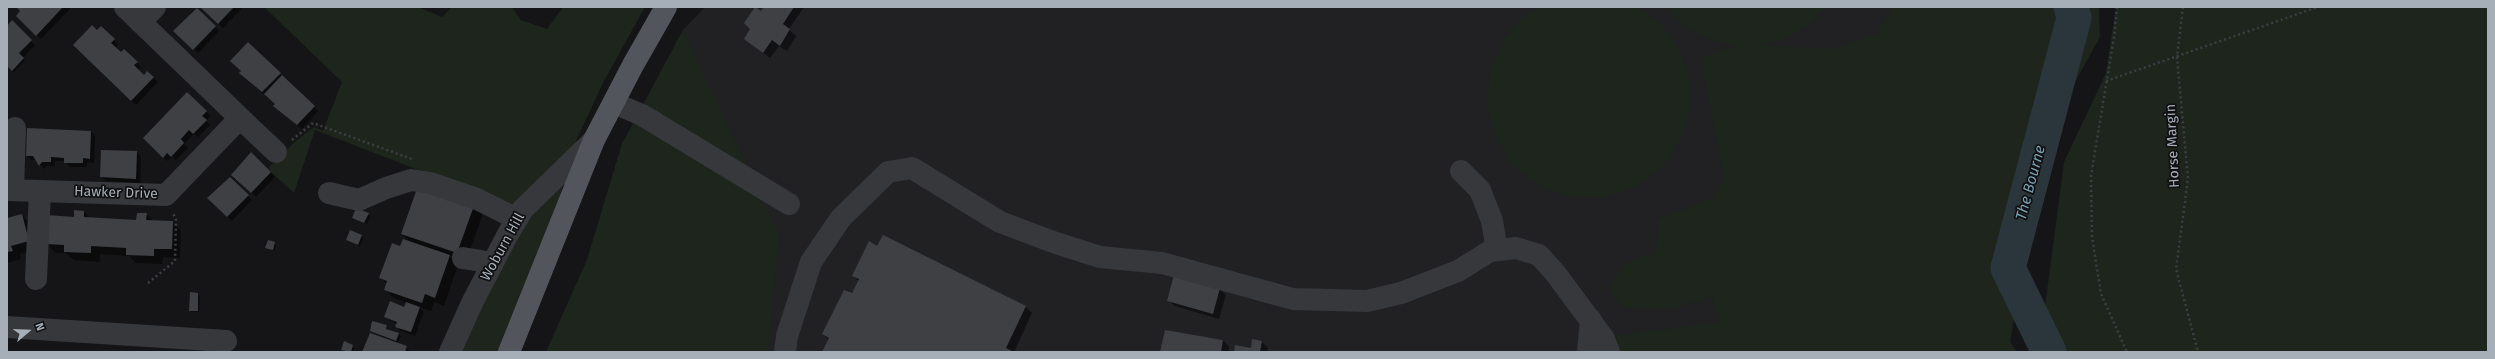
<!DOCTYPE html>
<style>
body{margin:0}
#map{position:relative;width:2495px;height:359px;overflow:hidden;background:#151517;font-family:"Fira Sans",sans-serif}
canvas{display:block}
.frame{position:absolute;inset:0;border:8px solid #a6aeb8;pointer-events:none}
.north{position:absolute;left:8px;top:311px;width:40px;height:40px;-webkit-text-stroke:3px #101012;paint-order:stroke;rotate:71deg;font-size:11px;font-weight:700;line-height:16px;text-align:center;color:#a6aeb8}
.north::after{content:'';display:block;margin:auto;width:14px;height:18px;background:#a6aeb8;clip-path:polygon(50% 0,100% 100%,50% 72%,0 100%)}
</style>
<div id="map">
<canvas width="2495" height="359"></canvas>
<div class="frame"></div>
<div class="north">N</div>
</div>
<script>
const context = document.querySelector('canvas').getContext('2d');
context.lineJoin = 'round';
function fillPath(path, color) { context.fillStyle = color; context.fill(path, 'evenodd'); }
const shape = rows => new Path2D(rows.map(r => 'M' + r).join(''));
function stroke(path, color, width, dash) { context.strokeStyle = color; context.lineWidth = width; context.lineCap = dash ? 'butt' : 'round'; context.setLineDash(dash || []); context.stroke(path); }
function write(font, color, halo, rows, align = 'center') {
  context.font = font + ' "Fira Sans",sans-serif'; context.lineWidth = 3.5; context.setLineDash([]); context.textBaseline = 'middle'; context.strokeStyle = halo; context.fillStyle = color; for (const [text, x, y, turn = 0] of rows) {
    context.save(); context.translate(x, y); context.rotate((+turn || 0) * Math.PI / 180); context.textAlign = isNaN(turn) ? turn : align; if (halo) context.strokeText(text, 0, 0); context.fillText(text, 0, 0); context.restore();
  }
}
fillPath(shape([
 [705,7,2059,7,2010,342,2017,352,546,352,587,260,622,144,683,30]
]), '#212124');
fillPath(shape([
 [264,7,418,7,442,17,452,7,512,7,521,20,547,29,563,7,645,7,603,83,576,141,565,169,561,192,503,352,461,352,519,209,315,130,294,193,271,172,269,167,297,140,314,127,323,131,342,82],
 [1540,7,1639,7,1661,24,1679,48,1689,76,1690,106,1683,135,1665,164,1638,185,1606,197,1572,197,1540,186,1513,165,1495,136,1487,104,1490,70,1504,39,1524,16],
 [1667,7,1825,7,1811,23,1781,40,1756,45,1834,49,1878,33,1893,7,2099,7,2100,37,2046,135,2010,342,2017,352,1615,352,1607,337,1720,322,1712,297,1671,309,1622,307,1608,288,1626,263,1656,253,1659,218,1712,199,1724,179,1701,58,1738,45,1712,41,1681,24],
 [2116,7,2488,7,2488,352,2065,352,2044,314,2064,162,2106,73],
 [683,30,779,234,768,352,546,352,587,260,622,144]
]), '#1d251d');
fillPath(shape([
 [19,7,72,7,41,39,17,16,22,11],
 [201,7,243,7,223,28],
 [765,7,804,7,789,29,796,36,787,51,779,46,770,58,745,39],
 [197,9,219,31,198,53,175,31],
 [12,22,35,45,23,58,25,60,14,72,7,65,7,27],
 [101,28,118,44,115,48,121,54,124,50,141,67,138,70,144,76,148,72,158,82,136,105,74,45],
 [248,43,318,111,302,129,245,77,242,71],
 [187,94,211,116,206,121,210,125,198,137,194,134,184,144,188,148,176,160,172,157,167,161,144,138],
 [91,131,95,136,94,163,87,162,87,167,70,167,65,161,55,161,55,166,46,166,44,169,36,160,31,160,27,156],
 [102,151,137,152,141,157,140,183,106,181,101,177],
 [251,153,275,177,256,197,233,175],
 [230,178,252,200,232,221,208,198],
 [420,185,483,213,466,262,449,255,458,265,444,306,434,302,431,311,418,307,424,312,415,336,401,331,396,326,397,324,385,317,405,308,407,303,394,298,385,289,387,284,381,278,401,248,411,243,402,234],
 [84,212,91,219,137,221,146,214,153,221,172,222,181,231,180,258,163,257,162,264,136,263,129,256,100,254,100,262,74,260,66,253,56,253,47,244],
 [368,214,370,216,367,224,354,218],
 [22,215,30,224,38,249,20,254,21,259,7,263,7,219],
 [361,236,363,238,360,247,347,240],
 [883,236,1026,307,1032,313,1014,352,823,352,829,340,823,334,859,282,853,275,878,247],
 [274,243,276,245,275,251,267,247],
 [1220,289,1226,295,1219,319,1175,306,1168,300],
 [198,294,200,296,199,312,192,312,190,310],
 [387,326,388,331,401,336,397,344,406,347,410,352,363,352,392,342,393,341,371,331],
 [1165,331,1223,340,1229,347,1228,352,1161,352],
 [1253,340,1262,342,1268,348,1267,352,1235,352,1251,350],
 [344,342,354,348,353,352,342,350]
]), '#0007');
stroke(shape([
 [2049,352,2008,268,2074,18,2071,7]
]), '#2a363b', 35);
fillPath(shape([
 [16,7,63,7,36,36,16,16,20,11],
 [200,7,234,7,218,24],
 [755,7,761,11,764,7,794,7,783,24,790,29,780,46,772,40,763,53,744,39,750,29,744,23],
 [197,8,216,26,193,50,173,31],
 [12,20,32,40,19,53,24,58,12,71,7,66,7,26],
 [92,25,97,30,101,26,115,39,111,43,121,52,124,49,138,62,134,65,144,75,147,71,154,77,131,101,73,45],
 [248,42,281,73,262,92,239,73,241,71,230,61],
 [282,75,315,106,297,125,273,106,275,104,264,94],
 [187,92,207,111,202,116,207,120,193,134,189,130,181,139,184,143,171,157,167,153,163,158,143,138],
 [27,128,91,131,90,159,83,158,83,163,64,163,64,158,51,157,51,162,42,162,39,166,33,156,26,156],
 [101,150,137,151,136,179,100,177],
 [251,152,271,172,251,193,231,175],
 [230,177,249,195,227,217,207,198],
 [419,183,475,203,457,253,401,234],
 [356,208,369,213,364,223,352,218],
 [74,210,84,211,84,217,136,220,137,213,147,213,146,220,173,221,172,249,154,249,154,256,126,255,126,248,91,246,91,253,64,252,64,245,46,244,47,215,74,217],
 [22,214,29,241,11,246,13,251,7,252,7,218],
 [350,230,362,235,358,245,346,240],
 [883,235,1026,306,1006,348,1014,352,822,352,829,338,822,334,844,290,852,293,859,279,852,276,869,241,877,246],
 [403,239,450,255,435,298,425,294,422,303,384,290,387,281,379,278,392,243,400,246],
 [268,240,275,242,273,250,265,248],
 [1174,275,1220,288,1213,314,1167,301],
 [190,292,198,293,198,311,189,311],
 [390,301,404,307,406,302,420,307,411,332,395,327,397,322,384,317],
 [372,321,387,325,386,329,399,333,396,341,370,331],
 [1165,330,1223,340,1221,352,1160,352],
 [370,333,407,346,405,352,362,352],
 [1252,339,1262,341,1260,352,1234,352,1235,345,1251,348],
 [344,341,353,345,351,352,341,350]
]), '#3f4044');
stroke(shape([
 [2117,7,2114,37,2091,176,2092,236,2101,294,2127,352],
 [2183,7,2177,57,2188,179,2176,269,2198,352],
 [2106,81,2318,7],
 [292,140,313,123,412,159],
 [148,283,175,261,176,220,173,213]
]), '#3c3f43', 2.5, [2, 3]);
stroke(shape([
 [140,22,155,7],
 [614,103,642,115,789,204],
 [240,118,276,152],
 [1461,171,1480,190,1492,221,1497,250],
 [7,190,166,195,240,118,125,7],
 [13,190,15,128],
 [329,193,359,200,386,188,411,180,430,183,477,199,517,219],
 [463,258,493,263],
 [36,279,40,191],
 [7,327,226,341],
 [450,352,472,303,508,234,523,209,594,140],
 [785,352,787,336,811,262,830,234,841,218,888,172,912,168,1000,222,1056,243,1100,257,1162,263,1293,299,1367,301,1401,293,1458,271,1490,251,1516,248,1539,255,1556,274,1604,339,1609,352],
 [1588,352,1591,320]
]), '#36383c', 22);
stroke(shape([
 [509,352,594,140,633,65,666,7]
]), '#52555b', 22);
write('14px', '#a6aeb8', '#101012', [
 ["Horse Margin",2173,146,-93],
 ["Hawker Drive",116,193,2],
 ["Woburn Hill",503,247,-61]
]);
write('italic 15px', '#7ba1b4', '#101012', [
 ["The Bourne",2031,183,-75]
]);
</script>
